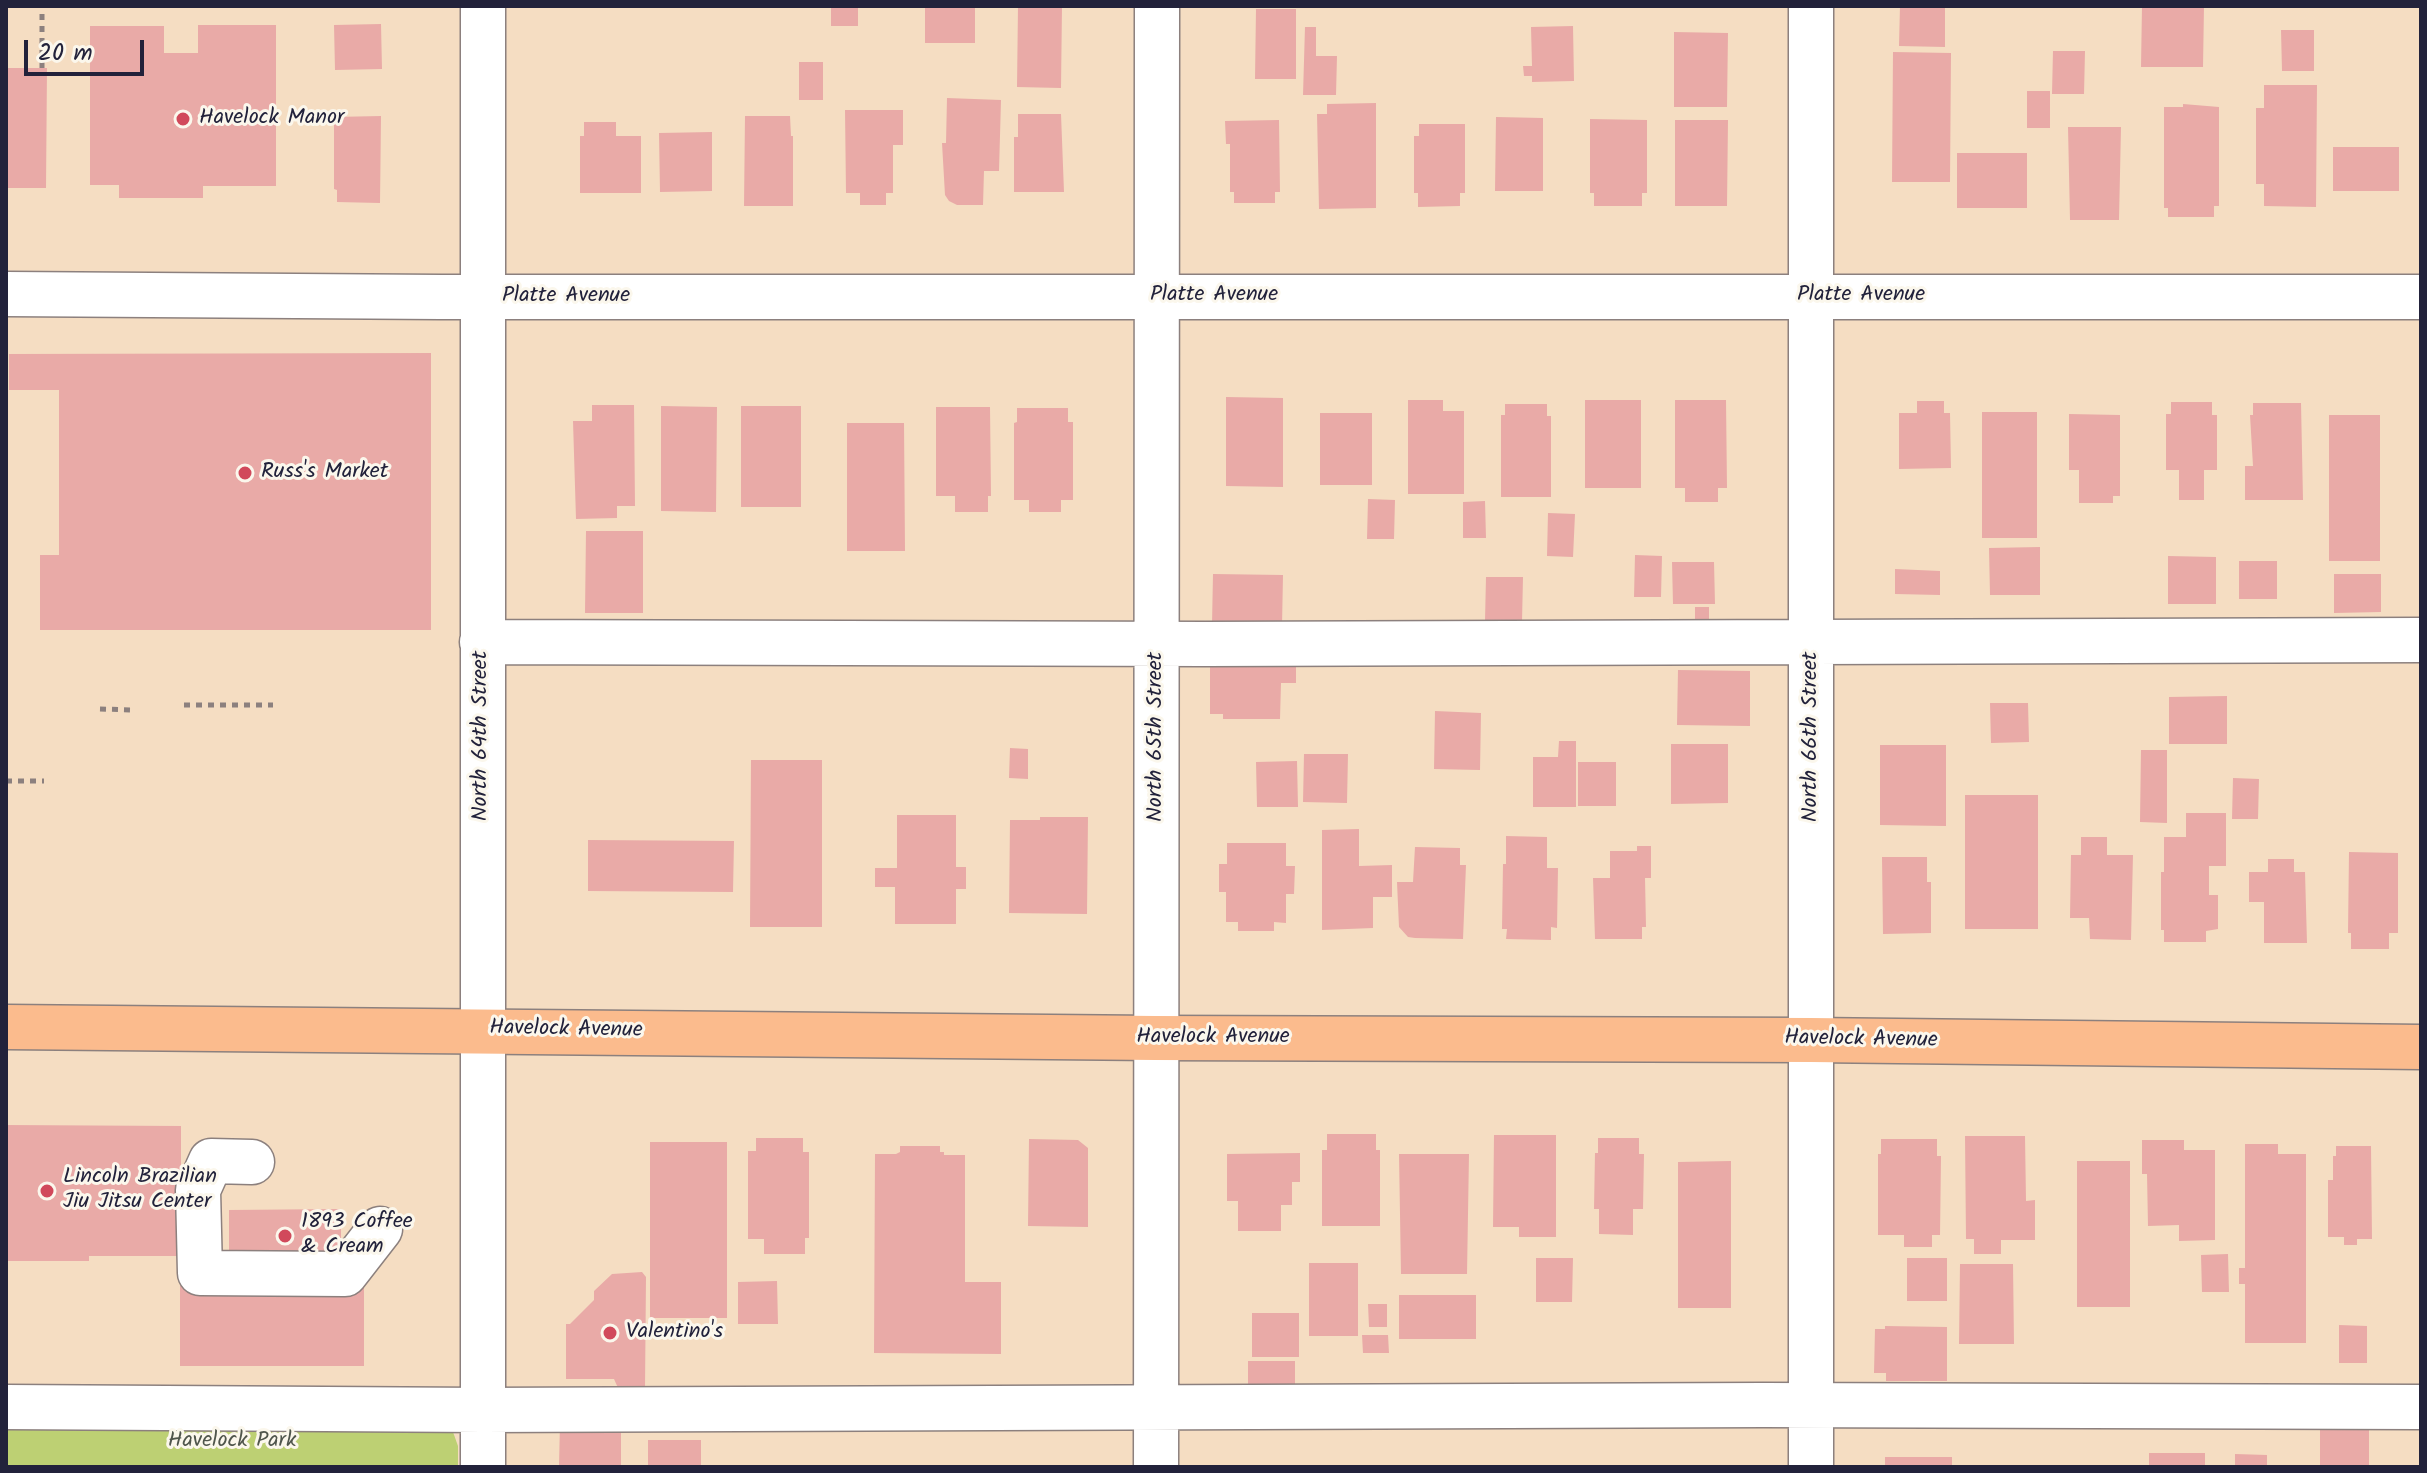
<!DOCTYPE html>
<style>
body{margin:0}
#map{position:relative;width:2427px;height:1473px;overflow:hidden;background:#f5ddc2;font-family:Kalam,sans-serif}
canvas{display:block}
.frame{position:absolute;inset:0;border:8px solid #22223b;pointer-events:none}
.scale{position:absolute;left:24px;top:40px;width:120px;height:36px;box-sizing:border-box;border:4px solid #22223b;border-top:0;padding-left:10px;font-size:24px;line-height:28px;white-space:nowrap;color:#22223b;-webkit-text-stroke:6px #fbf7ec;paint-order:stroke}
</style>
<div id="map">
<canvas width="2427" height="1473"></canvas>
<div class="frame"></div>
<div class="scale">20 m</div>
</div>
<script>
const context = document.querySelector('canvas').getContext('2d');
context.lineJoin = 'round';
function fillPath(path, color) { context.fillStyle = color; context.fill(path, 'evenodd'); }
const shape = rows => new Path2D(rows.map(r => 'M' + r).join(''));
function stroke(path, color, width, dash) { context.strokeStyle = color; context.lineWidth = width; context.lineCap = dash ? 'butt' : 'round'; context.setLineDash(dash || []); context.stroke(path); }
function write(font, color, halo, rows, align = 'center') {
  context.font = font + ' Kalam,sans-serif'; context.lineWidth = 6; context.setLineDash([]); context.textBaseline = 'middle'; context.strokeStyle = halo; context.fillStyle = color; for (const [text, x, y, turn = 0] of rows) {
    context.save(); context.translate(x, y); context.rotate((+turn || 0) * Math.PI / 180); context.textAlign = isNaN(turn) ? turn : align; if (halo) context.strokeText(text, 0, 0); context.fillText(text, 0, 0); context.restore();
  }
}
fillPath(shape([
 [6,1417,453,1432,458,1446,458,1467,6,1467]
]), '#bdd073');
fillPath(shape([
 [831,6,858,6,858,26,831,26],
 [925,6,975,6,975,43,925,43],
 [1018,6,1062,6,1061,88,1017,87],
 [1900,6,1945,6,1945,47,1899,46],
 [2142,6,2204,6,2203,67,2141,67],
 [1256,9,1296,9,1296,79,1255,79],
 [381,24,382,69,335,70,334,25],
 [198,25,276,25,276,186,203,186,203,198,119,198,119,185,90,185,90,26,164,26,164,53,198,53],
 [1573,26,1574,81,1532,82,1532,76,1524,76,1523,66,1532,66,1531,27],
 [1305,27,1316,27,1316,56,1337,56,1336,95,1303,95],
 [2281,30,2314,30,2314,71,2282,71],
 [1674,32,1728,33,1727,107,1674,107],
 [2053,51,2085,51,2084,94,2052,94],
 [1893,52,1951,53,1950,182,1892,182],
 [799,62,823,62,823,100,799,100],
 [6,68,47,68,46,188,6,188],
 [2264,85,2317,85,2316,207,2264,206,2264,184,2256,184,2256,108,2264,108],
 [2027,91,2050,91,2050,128,2027,128],
 [947,98,1001,100,999,171,984,171,983,205,957,205,949,201,945,195,942,143,946,143],
 [1376,103,1376,208,1319,209,1317,114,1327,114,1327,104],
 [2183,104,2219,107,2219,206,2214,206,2214,217,2168,217,2168,208,2164,208,2164,107,2183,107],
 [845,110,903,110,903,145,893,145,893,193,886,193,886,205,860,205,860,193,846,193],
 [1018,114,1061,114,1064,192,1014,192,1014,137,1018,137],
 [381,116,380,203,337,202,337,190,334,189,334,117],
 [745,116,790,116,791,136,793,136,793,206,744,206],
 [1496,117,1543,118,1543,191,1495,191],
 [1590,119,1647,120,1647,193,1642,193,1642,206,1594,206,1594,193,1590,193],
 [1279,120,1280,192,1275,192,1275,203,1234,203,1234,192,1230,192,1230,144,1226,144,1225,121],
 [1675,120,1728,120,1727,206,1675,206],
 [584,122,616,122,616,136,641,136,641,193,580,193,580,136,584,136],
 [1419,124,1465,124,1465,193,1460,193,1460,206,1418,207,1418,193,1414,193,1414,136,1419,136],
 [2068,127,2121,127,2119,220,2070,220],
 [712,132,712,191,660,192,659,133],
 [2333,147,2399,147,2399,191,2333,191],
 [1957,153,2027,153,2027,208,1957,208],
 [431,353,431,630,40,630,40,555,59,555,59,390,9,390,9,354],
 [1226,397,1283,398,1283,487,1226,486],
 [1408,400,1443,400,1443,411,1464,411,1464,494,1408,494],
 [1585,400,1641,400,1641,488,1585,488],
 [1675,400,1726,400,1727,488,1718,488,1718,502,1685,502,1685,488,1675,488],
 [1917,401,1944,401,1944,413,1950,413,1951,468,1899,469,1899,413,1917,413],
 [2171,402,2212,402,2212,415,2217,415,2217,470,2204,470,2204,500,2179,500,2179,470,2166,470,2166,414,2171,414],
 [2253,403,2301,403,2303,500,2245,500,2245,466,2253,466,2250,415,2253,415],
 [1505,404,1547,404,1547,416,1551,416,1551,497,1501,497,1501,415,1505,415],
 [592,405,634,405,635,506,617,506,617,518,576,519,573,421,592,421],
 [661,406,717,407,716,512,661,511],
 [741,406,801,406,801,507,741,507],
 [936,407,990,407,991,496,988,496,988,512,955,512,955,496,936,496],
 [1017,408,1068,408,1068,422,1073,422,1073,500,1061,500,1061,512,1029,512,1029,500,1014,500,1014,423,1017,422],
 [1982,412,2037,412,2037,538,1982,538],
 [1320,413,1372,413,1372,485,1320,485],
 [2069,414,2120,415,2120,496,2113,496,2113,503,2079,503,2079,470,2069,470],
 [2329,415,2380,415,2380,561,2329,561],
 [847,423,904,423,905,551,847,551],
 [1368,499,1395,500,1394,539,1367,539],
 [1485,501,1486,538,1463,538,1463,502],
 [1548,513,1575,514,1573,557,1547,556],
 [586,531,643,531,643,613,585,613],
 [2040,547,2040,595,1990,595,1989,548],
 [1635,555,1662,556,1661,597,1634,597],
 [2168,556,2216,557,2216,604,2168,604],
 [2239,561,2277,561,2277,599,2239,599],
 [1672,562,1714,562,1715,604,1673,604],
 [1895,569,1940,571,1940,595,1895,594],
 [1213,574,1283,575,1282,626,1212,625],
 [2334,574,2381,574,2381,612,2334,613],
 [1486,577,1523,577,1522,622,1485,621],
 [1695,607,1709,607,1709,627,1695,627],
 [1222,664,1296,665,1296,683,1281,683,1280,719,1223,719,1223,714,1210,714,1210,667,1222,667],
 [1678,670,1750,671,1750,726,1677,725],
 [2227,696,2227,744,2169,744,2169,697],
 [1990,703,2028,703,2029,742,1991,743],
 [1435,711,1481,713,1480,770,1434,769],
 [1559,741,1576,741,1576,807,1533,807,1533,757,1558,757],
 [1671,744,1728,744,1728,803,1671,804],
 [1880,745,1946,745,1946,826,1880,825],
 [1010,748,1028,749,1028,779,1009,778],
 [2141,750,2167,750,2167,823,2140,822],
 [1304,754,1348,754,1347,803,1303,802],
 [751,760,822,760,822,927,750,927],
 [1297,761,1298,807,1257,807,1256,762],
 [1578,762,1616,762,1616,806,1578,806],
 [2233,778,2259,779,2258,819,2232,819],
 [1965,795,2038,795,2038,929,1965,929],
 [2186,813,2226,813,2226,866,2209,866,2209,895,2218,895,2218,929,2206,931,2206,942,2164,942,2164,930,2161,930,2161,872,2164,872,2164,837,2186,837],
 [897,815,956,815,956,867,966,867,966,889,956,889,956,924,895,924,895,887,875,887,875,868,897,868],
 [1040,817,1088,817,1087,914,1009,913,1010,820,1040,820],
 [1359,829,1359,866,1392,865,1392,897,1373,897,1373,928,1322,930,1322,830],
 [1506,836,1547,837,1547,868,1558,868,1557,928,1551,927,1551,940,1506,939,1507,929,1502,929,1503,864,1506,864],
 [2081,837,2107,837,2107,855,2133,855,2131,940,2090,939,2089,918,2070,918,2071,855,2081,855],
 [588,840,734,841,733,892,588,891],
 [1227,843,1286,843,1286,866,1295,866,1294,894,1286,894,1286,923,1274,922,1274,931,1238,931,1238,922,1226,922,1226,892,1219,892,1219,864,1227,864],
 [1637,846,1651,846,1651,878,1645,878,1646,927,1642,927,1642,939,1595,939,1593,878,1610,878,1610,851,1637,851],
 [1415,847,1460,848,1460,865,1466,865,1463,939,1415,938,1408,937,1399,927,1397,882,1413,882],
 [2349,852,2398,853,2398,933,2389,933,2389,949,2351,949,2351,933,2348,933],
 [1882,857,1927,857,1927,882,1931,882,1931,933,1883,934],
 [2268,859,2294,859,2294,872,2305,872,2307,943,2264,943,2264,902,2249,902,2249,872,2268,872],
 [6,1125,181,1126,181,1256,89,1256,89,1261,6,1261],
 [1327,1134,1376,1134,1376,1150,1380,1150,1380,1226,1322,1226,1322,1150,1327,1150],
 [1494,1135,1556,1135,1556,1237,1519,1237,1519,1227,1493,1227],
 [1965,1136,2025,1136,2026,1201,2035,1200,2035,1240,2001,1240,2001,1254,1974,1254,1974,1239,1966,1239],
 [756,1138,803,1138,803,1152,809,1152,809,1238,805,1238,805,1254,764,1254,764,1239,748,1239,748,1151,756,1151],
 [1598,1138,1639,1138,1639,1154,1644,1154,1643,1209,1633,1209,1633,1235,1599,1234,1599,1209,1594,1209,1595,1153,1598,1153],
 [1029,1139,1078,1140,1088,1148,1088,1227,1028,1226],
 [1881,1139,1937,1139,1937,1156,1941,1156,1940,1235,1932,1235,1932,1247,1904,1247,1904,1235,1878,1235,1878,1154,1881,1154],
 [2142,1140,2184,1140,2184,1150,2215,1150,2215,1240,2179,1241,2179,1225,2148,1226,2147,1174,2142,1174],
 [650,1142,727,1142,727,1318,650,1318],
 [2245,1144,2278,1144,2278,1154,2306,1154,2306,1343,2245,1343,2245,1284,2239,1284,2239,1268,2245,1268],
 [900,1146,940,1146,940,1152,944,1152,944,1155,965,1155,965,1282,1001,1282,1001,1354,874,1353,875,1154,896,1154,900,1152],
 [2336,1146,2371,1146,2372,1239,2357,1239,2357,1245,2344,1245,2344,1237,2328,1237,2328,1180,2333,1180,2333,1156,2336,1156],
 [1300,1153,1300,1182,1292,1182,1292,1205,1281,1205,1281,1231,1238,1231,1238,1201,1227,1201,1227,1154],
 [1399,1154,1469,1154,1467,1274,1401,1274],
 [1731,1161,1731,1308,1678,1308,1678,1162],
 [2077,1161,2130,1161,2130,1307,2077,1307],
 [341,1209,341,1261,229,1261,229,1210],
 [2228,1254,2229,1292,2202,1292,2201,1255],
 [1536,1258,1573,1258,1572,1302,1536,1302],
 [1907,1258,1947,1258,1947,1301,1907,1301],
 [1309,1263,1358,1263,1358,1336,1309,1336],
 [1960,1264,2013,1264,2014,1344,1959,1344],
 [642,1272,646,1277,645,1388,618,1388,614,1379,566,1379,566,1324,570,1324,594,1300,594,1291,612,1274],
 [777,1281,778,1324,738,1324,738,1282],
 [180,1286,364,1286,364,1366,180,1366],
 [1399,1295,1476,1295,1476,1339,1399,1339],
 [1368,1304,1387,1304,1387,1327,1369,1327],
 [1252,1313,1299,1313,1299,1357,1252,1357],
 [2339,1325,2367,1326,2367,1363,2339,1363],
 [1885,1326,1947,1327,1947,1381,1886,1381,1886,1373,1874,1373,1875,1329,1885,1329],
 [1362,1335,1388,1335,1389,1353,1363,1353],
 [1248,1361,1295,1361,1295,1386,1248,1386],
 [560,1422,621,1422,621,1467,559,1467],
 [2320,1426,2369,1426,2369,1467,2320,1467],
 [648,1440,701,1440,701,1467,648,1467],
 [2149,1453,2205,1453,2205,1467,2149,1467],
 [2235,1454,2267,1455,2267,1467,2235,1467],
 [1885,1457,1952,1457,1952,1467,1885,1467]
]), '#e9aaa7');
const minor = shape([
 [483,6,483,1467],
 [6,294,441,297,2421,297],
 [482,642,1205,644,2421,640],
 [252,1162,211,1161,198,1190,200,1273,345,1274,380,1229],
 [6,1407,483,1410,1763,1405,2421,1407],
 [1156,1467,1157,6],
 [1811,1467,1811,6]
]);
const major = shape([
 [6,1027,1155,1038,1811,1040,2421,1047]
]);
stroke(minor, '#8c807e', 47);
stroke(major, '#8c807e', 47);
stroke(shape([
 [42,68,42,6],
 [184,705,273,705],
 [100,709,133,710],
 [6,781,44,781]
]), '#8c807e', 5, [6, 6]);
stroke(minor, '#fff', 44);
stroke(major, '#fbbb8d', 44);
for (const [x, y, r, color] of [
 [183,119,8,"#d1495b"],
 [245,473,8,"#d1495b"],
 [47,1191,8,"#d1495b"],
 [285,1236,8,"#d1495b"],
 [610,1333,8,"#d1495b"]
]) { const dot = new Path2D(); dot.arc(x, y, r, 0, 2 * Math.PI); context.fillStyle = color; context.fill(dot); stroke(dot, '#fbf7ec', 3); }
write('22px', '#22223b', '#fbf7ec', [
 ["Havelock Manor",199,119],
 ["Russ's Market",261,473],
 ["Lincoln Brazilian",63,1178],
 ["Jiu Jitsu Center",63,1203],
 ["1893 Coffee",301,1223],
 ["& Cream",301,1248],
 ["Valentino's",626,1333]
], 'left');
write('22px', '#22223b', '#fbf7ec', [
 ["Platte Avenue",1214,296],
 ["Platte Avenue",1861,296],
 ["Platte Avenue",566,297],
 ["North 64th Street",482,736,-90],
 ["North 65th Street",1157,737,-90],
 ["North 66th Street",1812,737,-90],
 ["Havelock Avenue",566,1031,1],
 ["Havelock Avenue",1213,1038],
 ["Havelock Avenue",1861,1041,1]
]);
write('22px', '#50564c', '#fbf7ec', [
 ["Havelock Park",232,1442]
]);
</script>
